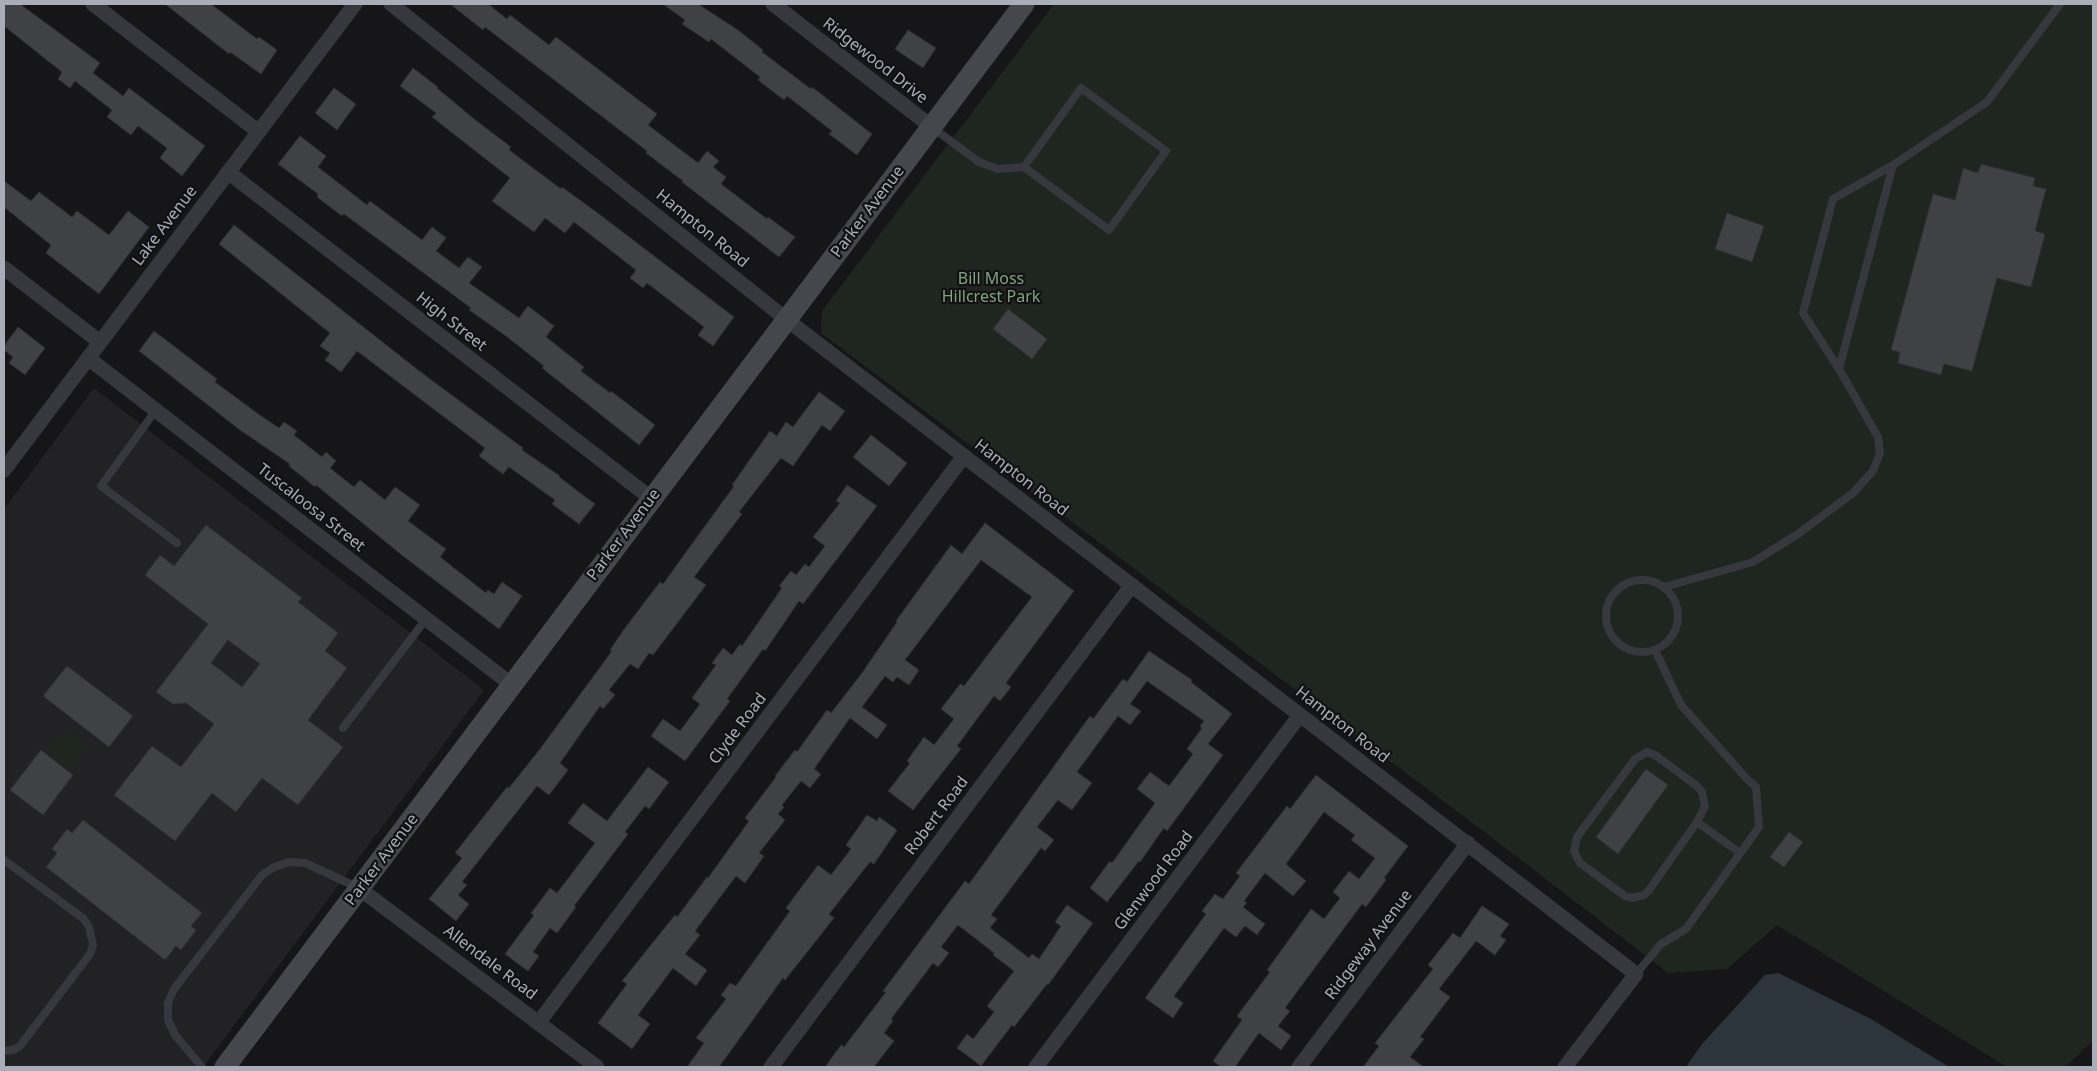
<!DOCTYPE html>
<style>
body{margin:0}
#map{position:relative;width:2097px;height:1071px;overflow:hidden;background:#161618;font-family:"Noto Sans",sans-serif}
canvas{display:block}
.frame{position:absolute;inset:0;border:5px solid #a8adb8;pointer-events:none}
</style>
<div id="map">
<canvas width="2097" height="1071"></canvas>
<div class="frame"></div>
</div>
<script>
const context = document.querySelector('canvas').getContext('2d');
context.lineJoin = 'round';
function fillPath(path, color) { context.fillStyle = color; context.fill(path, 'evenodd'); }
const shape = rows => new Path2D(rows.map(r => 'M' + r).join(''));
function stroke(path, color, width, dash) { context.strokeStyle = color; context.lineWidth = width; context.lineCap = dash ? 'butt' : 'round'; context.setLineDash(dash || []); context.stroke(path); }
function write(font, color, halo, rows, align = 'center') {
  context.font = font + ' "Noto Sans",sans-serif'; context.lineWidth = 4.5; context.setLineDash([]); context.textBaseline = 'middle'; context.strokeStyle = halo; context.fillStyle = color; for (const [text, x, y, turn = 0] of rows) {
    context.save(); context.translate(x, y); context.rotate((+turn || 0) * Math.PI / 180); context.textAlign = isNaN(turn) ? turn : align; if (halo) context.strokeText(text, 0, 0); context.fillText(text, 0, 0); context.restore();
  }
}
fillPath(shape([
 [94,388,484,690,203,1067,4,1067,4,509]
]), '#222225');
fillPath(shape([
 [1054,4,2093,4,2093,1041,2065,1067,2007,1067,1777,925,1727,969,1668,973,1495,840,821,333,822,311],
 [71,732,85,744,85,752,73,767,65,768,50,757,49,748,61,733]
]), '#1e261f');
fillPath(shape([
 [1778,973,1871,1019,1949,1067,1686,1067,1702,1044,1765,975]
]), '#2c353c');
const building = shape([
 [4,4,20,4,100,63,93,73,123,96,129,88,205,146,182,176,160,158,167,148,138,126,131,135,107,117,112,110,75,81,70,88,58,79,62,72,4,26,4,4],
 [165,4,211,4,257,39,259,37,277,50,261,74,230,52,229,54,165,4],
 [450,4,488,4,507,19,510,15,549,45,556,37,657,114,648,125,698,163,707,151,719,161,713,167,726,177,721,184,767,219,768,217,795,237,779,257,682,182,683,181,646,153,647,151,485,27,483,30,450,4],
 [663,4,698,4,738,30,763,50,762,52,811,89,812,87,872,134,857,155,829,134,832,131,787,96,784,100,758,80,760,77,711,39,709,42,682,24,685,20,663,4],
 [908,30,936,48,923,68,895,49,908,30],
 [413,68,438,87,437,88,474,119,511,147,509,150,561,189,562,187,599,214,734,317,713,346,698,335,704,327,647,283,643,288,630,278,636,270,574,222,565,233,545,218,534,232,492,201,510,178,432,117,436,113,400,86,413,68],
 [334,88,356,104,337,130,315,113,334,88],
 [300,136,326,156,318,167,367,205,370,201,422,240,432,227,446,238,436,251,459,268,468,257,482,267,469,283,519,318,528,306,554,326,546,337,584,367,581,371,610,393,611,391,655,425,639,445,542,368,544,366,506,336,469,310,471,308,344,214,342,216,317,197,318,194,278,164,300,136],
 [1981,164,2035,178,2033,186,2046,189,2035,231,2045,234,2031,287,1997,278,1972,371,1944,364,1941,375,1898,363,1900,352,1891,350,1933,194,1955,200,1963,168,1978,173,1981,164],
 [4,181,31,201,39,192,72,217,77,211,109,235,128,211,149,227,99,294,46,253,51,245,4,207,4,181],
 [1727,213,1764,226,1752,262,1715,249,1727,213],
 [234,225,418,370,523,448,522,450,560,476,559,477,595,504,579,524,552,504,555,500,509,467,503,474,479,456,485,448,357,351,341,372,325,360,330,353,320,346,330,333,219,244,234,225],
 [1008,309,1047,339,1032,359,993,329,1008,309],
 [18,327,45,348,25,375,9,363,13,357,4,350,4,346,18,327],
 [154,331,217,379,215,382,261,416,279,428,284,422,297,431,294,435,322,457,326,452,336,461,330,468,354,487,360,480,385,500,395,487,420,505,408,521,446,549,440,557,486,593,488,590,494,594,502,582,522,596,499,629,403,556,316,485,315,487,289,466,290,464,240,430,139,351,154,331],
 [819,392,845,411,830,431,822,425,793,466,781,458,739,512,742,514,694,577,706,585,653,655,649,653,638,669,630,664,609,690,615,695,603,709,600,706,560,763,568,770,549,795,537,786,462,882,467,885,458,895,469,904,456,921,429,899,462,858,455,853,507,787,509,788,540,749,612,651,610,650,625,628,660,582,663,584,734,486,732,485,770,431,777,436,786,422,793,427,819,392],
 [871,435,907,463,889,486,853,457,871,435],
 [847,485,877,506,803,604,799,601,765,651,763,649,727,699,730,701,685,761,651,736,663,719,680,731,700,704,692,698,716,665,712,663,723,648,732,655,740,644,742,646,782,588,779,586,791,571,796,575,805,564,809,567,825,546,813,537,840,503,836,501,847,485],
 [985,523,1074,591,1006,683,1011,687,1000,701,994,696,957,746,961,749,913,810,888,791,910,763,907,761,924,737,934,745,954,719,941,709,960,684,964,686,1032,597,981,560,905,660,919,670,909,685,897,677,893,682,885,676,862,707,887,725,877,739,850,718,814,769,821,774,810,788,801,781,782,805,784,807,778,814,785,820,759,853,764,856,745,883,736,876,695,931,700,935,685,954,707,970,696,986,673,968,638,1015,650,1024,632,1049,598,1023,627,984,622,981,675,915,677,917,707,877,708,878,749,821,745,818,776,777,775,776,795,750,797,752,827,710,831,713,862,673,897,622,896,621,951,545,962,554,985,523],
 [206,525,302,598,298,602,338,633,325,651,347,668,308,720,343,747,298,805,262,778,236,812,212,793,175,841,114,795,152,746,181,767,214,724,186,703,173,704,156,692,208,624,145,575,160,555,174,566,206,525],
 [228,640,260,664,242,687,211,663,228,640],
 [1149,651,1192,680,1191,682,1232,714,1208,744,1223,755,1167,831,1164,828,1140,862,1139,861,1107,902,1090,888,1110,861,1112,863,1155,803,1137,789,1150,772,1169,786,1193,754,1187,749,1202,728,1200,726,1204,721,1147,681,1130,704,1141,711,1130,725,1118,716,1077,772,1092,783,1072,810,1058,800,1037,827,1054,840,1045,851,1041,848,991,915,997,919,990,928,1029,958,1032,954,1039,959,1061,926,1055,922,1067,905,1093,923,1048,985,1047,984,1014,1027,1012,1025,981,1066,957,1048,967,1034,973,1039,994,1012,987,1006,1014,971,993,955,994,953,958,925,941,947,949,953,938,967,933,963,891,1019,893,1021,884,1033,894,1041,874,1067,825,1067,841,1045,844,1047,886,992,883,991,965,881,969,884,1090,716,1093,719,1123,679,1127,682,1149,651],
 [67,666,133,716,109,747,43,696,67,666],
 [41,750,73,775,43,815,10,790,41,750],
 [648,767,669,782,649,809,645,806,625,832,628,834,574,906,576,907,557,933,550,928,533,952,539,956,528,971,505,954,534,915,531,913,550,888,557,893,595,843,568,823,583,803,607,821,648,767],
 [1646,769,1668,785,1618,854,1596,837,1646,769],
 [1316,775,1408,846,1384,878,1386,880,1366,907,1362,904,1285,1008,1290,1011,1278,1026,1291,1036,1281,1050,1259,1033,1235,1067,1221,1067,1213,1061,1242,1020,1237,1016,1270,972,1267,970,1296,930,1311,909,1324,919,1340,898,1333,892,1349,871,1359,879,1375,858,1351,840,1355,835,1324,812,1286,864,1306,881,1293,896,1265,873,1244,901,1247,903,1243,907,1265,924,1257,935,1245,926,1236,937,1224,928,1174,996,1183,1003,1173,1018,1145,998,1206,914,1202,911,1215,894,1223,899,1240,876,1236,873,1287,806,1290,809,1316,775],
 [867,815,877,821,879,817,897,830,874,864,870,862,829,914,834,918,785,980,783,978,719,1067,687,1067,704,1043,696,1038,726,999,721,995,730,983,736,986,790,911,786,908,818,865,831,875,851,849,846,845,867,815],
 [83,820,202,913,191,926,196,930,181,950,176,946,165,960,46,867,57,853,52,849,67,829,72,833,83,820],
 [1789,832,1803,842,1784,867,1770,857,1789,832],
 [1482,906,1509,924,1500,936,1506,940,1495,955,1476,941,1439,989,1450,997,1420,1037,1424,1039,1410,1057,1424,1067,1363,1067,1379,1046,1375,1043,1433,969,1428,965,1453,933,1460,938,1482,906]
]);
fillPath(building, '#404145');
stroke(building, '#303034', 1);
stroke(shape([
 [933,128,979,162,998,169,1024,167,1081,88,1166,151,1109,230,1024,167],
 [1839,369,1803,313,1833,199,1893,165],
 [156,410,101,486,177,543],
 '1606 616a36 36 0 1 1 72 0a36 36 0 1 1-72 0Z',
 [1664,587,1753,562,1798,534,1853,493,1873,471,1880,453,1878,437,1839,369,1893,165,1987,102,2060,4],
 [343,728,426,619],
 [1697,822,1705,806,1702,792,1697,786,1655,755,1647,752,1635,759,1577,837,1574,851,1580,863,1625,896,1632,898,1644,895,1649,890,1697,822,1740,853],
 [4,860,84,919,89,927,93,945,90,954,20,1046,13,1050,4,1051],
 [1636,974,1661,944,1686,929,1759,827,1756,787,1747,779,1681,705,1655,650],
 [202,1067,175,1035,168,1020,168,1003,174,989,262,875,274,867,289,862,305,863,359,888]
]), '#37383d', 8);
stroke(shape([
 [93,4,259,132],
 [391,4,786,319,1636,974,1565,1067],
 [773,4,932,127],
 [228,172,652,499],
 [4,268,100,342],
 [88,358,512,685],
 [4,470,355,4],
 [360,889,597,1067],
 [539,1022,964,456],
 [771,1067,1132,585],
 [1036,1067,1300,715],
 [1299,1067,1468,843]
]), '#37383d', 15);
stroke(shape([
 [225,1067,1024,4]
]), '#45474d', 21);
write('16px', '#a8adb8', '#111113', [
 ["Ridgewood Drive",875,61,38],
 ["Parker Avenue",868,212,-53],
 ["Lake Avenue",165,226,-53],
 ["Hampton Road",702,229,39],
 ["High Street",451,322,38],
 ["Hampton Road",1021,478,38],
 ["Tuscaloosa Street",311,508,38],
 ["Parker Avenue",624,535,-53],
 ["Hampton Road",1342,725,38],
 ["Clyde Road",738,729,-53],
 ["Robert Road",937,816,-53],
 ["Parker Avenue",382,860,-53],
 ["Glenwood Road",1154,881,-53],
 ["Ridgeway Avenue",1369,945,-53],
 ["Allendale Road",490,963,37]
]);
write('16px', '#7fa381', '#111113', [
 ["Bill Moss",991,279],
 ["Hillcrest Park",991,297]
]);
</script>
